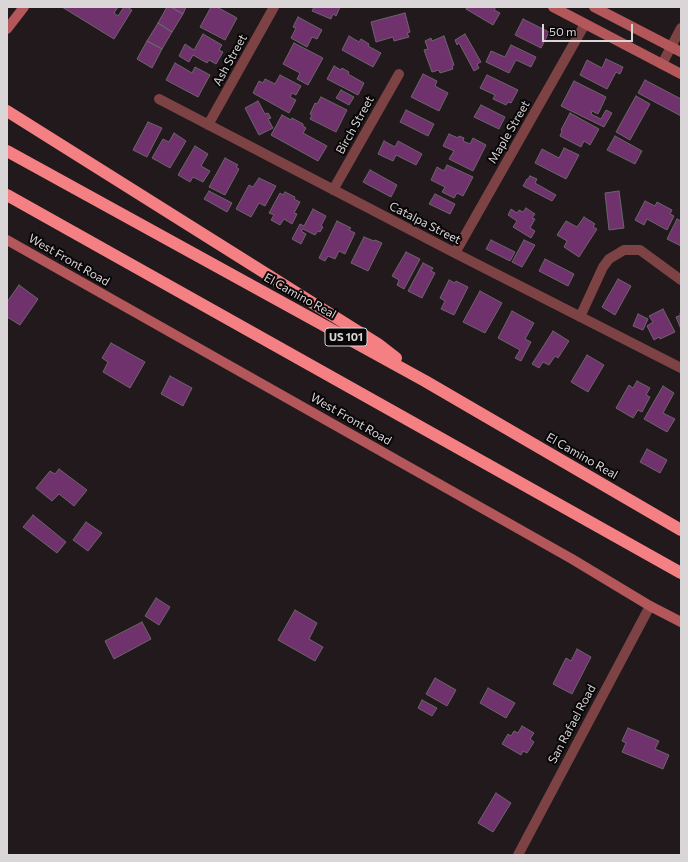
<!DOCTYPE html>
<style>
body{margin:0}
#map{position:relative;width:688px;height:862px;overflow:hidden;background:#21191c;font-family:Commissioner,sans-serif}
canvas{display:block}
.frame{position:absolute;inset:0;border:8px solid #dad5d7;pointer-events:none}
.scale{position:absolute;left:542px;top:24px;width:91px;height:18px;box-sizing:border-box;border:2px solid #dad5d7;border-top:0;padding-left:5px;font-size:12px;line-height:14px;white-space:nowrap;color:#dad5d7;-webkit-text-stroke:3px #080607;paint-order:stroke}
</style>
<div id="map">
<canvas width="688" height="862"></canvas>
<div class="frame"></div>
<div class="scale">50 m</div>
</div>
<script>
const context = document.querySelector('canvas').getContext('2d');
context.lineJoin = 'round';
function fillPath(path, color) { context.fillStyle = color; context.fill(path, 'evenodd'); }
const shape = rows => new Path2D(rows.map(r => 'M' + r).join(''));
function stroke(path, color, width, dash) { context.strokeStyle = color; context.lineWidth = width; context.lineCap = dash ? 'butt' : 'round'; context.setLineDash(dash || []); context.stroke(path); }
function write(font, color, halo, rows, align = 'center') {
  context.font = font + ' Commissioner,sans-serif'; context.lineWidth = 4; context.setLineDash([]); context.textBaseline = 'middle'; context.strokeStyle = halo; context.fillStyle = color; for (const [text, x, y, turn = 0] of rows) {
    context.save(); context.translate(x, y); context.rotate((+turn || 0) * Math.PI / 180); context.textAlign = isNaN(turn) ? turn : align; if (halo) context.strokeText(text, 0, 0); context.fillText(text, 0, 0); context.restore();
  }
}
const building = shape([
 [62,7,118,7,114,13,118,16,124,7,127,7,132,10,114,39,62,7],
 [167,7,171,7,183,14,172,32,158,23,167,7],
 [171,7,186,7,183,14,171,7],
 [211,7,217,7,237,18,225,40,200,27,211,7],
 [314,7,340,7,336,16,333,14,331,19,312,11,314,7],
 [467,7,496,7,494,10,500,13,493,25,466,9,467,7],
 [405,13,410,32,407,33,409,37,394,41,393,37,376,42,371,22,405,13],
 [298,17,322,30,317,39,312,37,307,47,291,38,296,28,293,27,298,17],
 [523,19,549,32,541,48,515,35,523,19],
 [158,23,172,32,162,49,147,41,158,23],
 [203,34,222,45,219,50,223,52,216,64,209,60,207,63,193,55,189,62,179,56,185,44,194,50,203,34],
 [465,34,481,62,477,64,479,68,474,71,459,43,457,45,455,40,465,34],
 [349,36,359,42,361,39,369,44,368,46,381,53,373,67,342,50,349,36],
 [444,36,454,65,452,66,453,69,440,73,439,70,432,72,424,50,428,49,425,41,431,38,432,41,444,36],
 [147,41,162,49,152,68,137,59,147,41],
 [294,43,323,58,308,85,297,79,300,73,283,64,294,43],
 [511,45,536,57,531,67,516,60,509,73,486,62,491,51,505,57,511,45],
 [606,59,623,67,620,74,616,72,607,89,580,75,587,60,602,68,606,59],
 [175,63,192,73,195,67,210,75,198,97,166,80,175,63],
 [334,66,341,70,342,68,349,72,348,74,364,83,358,95,327,79,334,66],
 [423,74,437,81,435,86,448,93,439,111,411,97,423,74],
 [280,75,301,86,296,95,292,93,290,97,296,100,289,113,253,93,259,81,263,83,265,79,275,84,280,75],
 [487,75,518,90,511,103,508,102,506,105,493,99,495,95,480,88,487,75],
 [645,80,681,99,681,116,638,93,645,80],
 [574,81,606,97,598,114,592,111,591,114,601,119,606,110,612,113,604,127,561,106,574,81],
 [341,90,354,97,349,105,336,98,341,90],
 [636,96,650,104,630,140,616,132,636,96],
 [321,97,347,110,336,132,310,119,312,115,310,114,315,103,317,104,321,97],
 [258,101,265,114,268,113,271,118,268,119,273,128,259,135,245,108,258,101],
 [481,105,505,117,499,129,474,117,481,105],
 [406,110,434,124,428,136,400,122,406,110],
 [570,113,599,129,590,145,584,141,581,147,560,136,562,131,561,130,570,113],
 [282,115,291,120,292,118,303,124,303,126,306,128,303,133,327,146,318,161,271,135,282,115],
 [148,122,162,128,147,157,133,150,148,122],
 [174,133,186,141,170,168,152,158,163,139,169,142,174,133],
 [449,134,458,138,459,136,464,138,463,141,470,144,473,138,486,145,473,171,449,159,454,151,443,146,449,134],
 [615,136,642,151,635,164,607,150,615,136],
 [384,141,395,147,398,141,422,154,416,165,396,155,393,161,378,154,384,141],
 [195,146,208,154,201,166,210,171,203,182,193,177,190,182,178,175,195,146],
 [564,148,579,155,566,179,535,163,542,149,559,158,564,148],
 [225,158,238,165,236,167,239,169,225,195,209,187,225,158],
 [447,165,473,177,463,196,457,193,454,198,442,192,445,187,431,180,437,167,444,171,447,165],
 [370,170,397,185,391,197,363,182,370,170],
 [530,176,537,179,535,183,556,195,552,201,523,186,527,179,528,179,530,176],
 [259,178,276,186,265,206,259,203,251,217,236,209,249,185,253,187,259,178],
 [209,191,232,203,227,212,204,199,209,191],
 [619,191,624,228,609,230,605,193,619,191],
 [285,192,295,197,294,199,300,202,294,213,297,214,292,224,284,219,280,225,271,220,274,215,269,213,280,193,283,195,285,192],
 [435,194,455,204,450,214,429,204,435,194],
 [645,201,655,206,657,202,672,210,670,214,674,216,667,230,647,219,644,225,635,220,645,201],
 [526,208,535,214,532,218,535,219,530,228,535,231,531,238,513,227,517,221,508,215,511,209,517,213,519,210,523,212,526,208],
 [313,209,326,216,321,226,323,227,320,232,318,231,315,235,303,229,301,231,306,234,301,244,292,239,300,224,304,226,313,209],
 [584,217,595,224,593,227,597,229,579,257,564,247,567,241,557,235,566,221,577,227,584,217],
 [677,219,681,221,681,246,667,239,677,219],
 [337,221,351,228,349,230,355,233,345,254,339,251,335,259,328,256,325,261,319,258,337,221],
 [364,237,374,241,375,240,382,243,368,271,351,263,364,237],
 [491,240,515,252,510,261,486,249,491,240],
 [524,240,535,245,522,267,512,262,524,240],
 [406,252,420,259,404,289,397,285,399,280,392,276,406,252],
 [545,259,574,274,568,286,539,271,545,259],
 [423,263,433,268,431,271,435,273,422,298,408,291,423,263],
 [618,279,631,286,615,315,602,307,618,279],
 [449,280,455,283,456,281,468,287,454,315,441,309,445,301,440,298,449,280],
 [19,285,38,299,20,325,7,317,7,302,19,285],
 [480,291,502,303,485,333,463,322,480,291],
 [663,309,675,332,660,339,659,337,654,340,647,326,653,322,649,316,663,309],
 [512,311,534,323,525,339,531,342,521,361,515,358,520,350,498,338,512,311],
 [638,314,648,319,643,330,633,326,638,314],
 [680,314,681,314,681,329,676,317,681,315,680,314],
 [553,331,569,341,558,358,555,356,549,365,543,362,539,368,532,364,553,331],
 [111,343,145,362,130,388,103,372,108,362,102,358,111,343],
 [587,355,604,365,588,392,571,382,587,355],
 [170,376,192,388,183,406,161,394,170,376],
 [637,381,650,388,646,395,650,397,642,412,638,410,633,418,616,408,629,385,633,388,637,381],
 [663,386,674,393,663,413,675,419,667,432,644,419,663,386],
 [647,449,667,460,660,473,640,462,647,449],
 [59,469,87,490,74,506,59,494,52,501,36,488,50,471,55,474,59,469],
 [33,515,66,542,57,553,23,527,33,515],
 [86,522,102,533,88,551,73,540,86,522],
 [156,598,170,607,159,625,145,616,156,598],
 [295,610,317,623,309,639,323,647,315,661,278,640,295,610],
 [142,622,151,639,114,659,105,641,142,622],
 [577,649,591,657,572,694,553,684,566,658,571,661,577,649],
 [435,678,456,690,447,706,426,694,435,678],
 [488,688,515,703,506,718,480,703,488,688],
 [422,700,437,708,432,716,418,708,422,700],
 [522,726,534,733,530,739,534,742,527,753,523,751,521,755,502,744,508,734,511,736,514,731,518,733,522,726],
 [628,728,659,741,655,749,669,755,663,769,622,752,626,743,622,741,628,728],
 [496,793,511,803,493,832,478,823,496,793]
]);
fillPath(building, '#70326c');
stroke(building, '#6c656b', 1);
stroke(shape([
 [662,64,681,28],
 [159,99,455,253,681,368],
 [208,125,274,7],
 [333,190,399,74],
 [455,253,585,24],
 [580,317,603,267,609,259,624,250,640,250,681,280],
 [518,855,650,606]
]), '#7d4344', 10);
stroke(shape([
 [553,7,681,74],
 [594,7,681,52],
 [7,29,24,7],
 [7,240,572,559,650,606,681,622]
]), '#b3575a', 10);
stroke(shape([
 [7,111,378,344,396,358],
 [7,151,425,381,681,530],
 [7,195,681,573]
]), '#f48084', 12);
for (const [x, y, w] of [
 [346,337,42]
]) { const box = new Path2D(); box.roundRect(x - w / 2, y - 9, w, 18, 3); context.fillStyle = '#080607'; context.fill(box); stroke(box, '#dad5d7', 1); }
write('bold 11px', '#dad5d7', null, [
 ["US 101",346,337]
]);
write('12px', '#dad5d7', '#080607', [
 ["Ash Street",230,60,-61],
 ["Birch Street",355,125,-61],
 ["Maple Street",509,132,-60],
 ["Catalpa Street",425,223,27],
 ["West Front Road",69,260,30],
 ["El Camino Real",300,296,29],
 ["West Front Road",351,419,30],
 ["El Camino Real",582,456,30],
 ["San Rafael Road",572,724,-62]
]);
</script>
